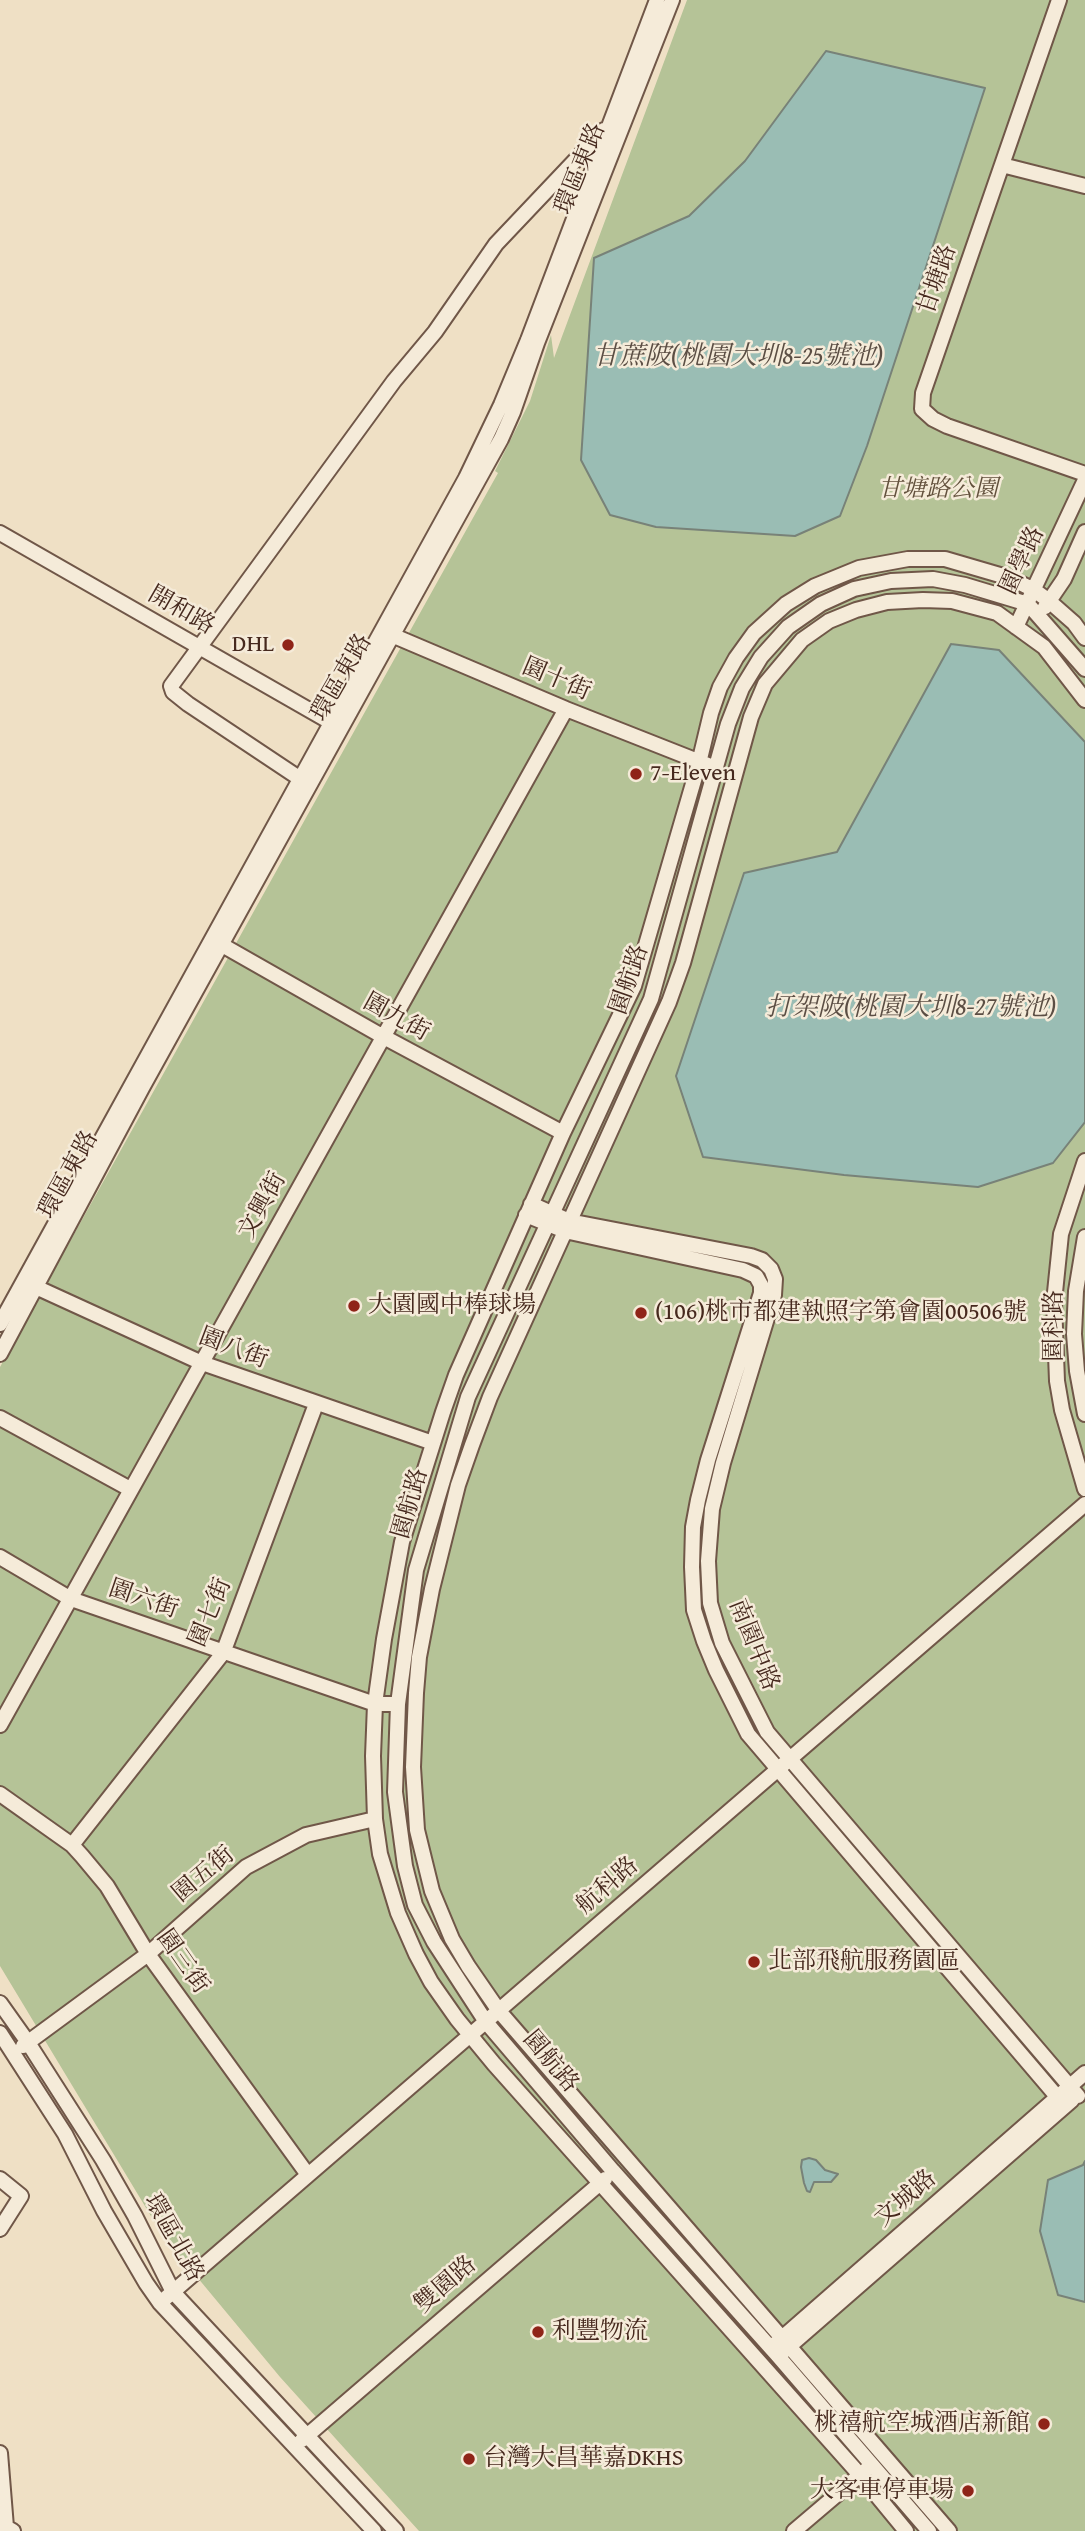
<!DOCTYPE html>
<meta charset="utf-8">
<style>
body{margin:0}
canvas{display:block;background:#efe0c5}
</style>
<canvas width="1085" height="2531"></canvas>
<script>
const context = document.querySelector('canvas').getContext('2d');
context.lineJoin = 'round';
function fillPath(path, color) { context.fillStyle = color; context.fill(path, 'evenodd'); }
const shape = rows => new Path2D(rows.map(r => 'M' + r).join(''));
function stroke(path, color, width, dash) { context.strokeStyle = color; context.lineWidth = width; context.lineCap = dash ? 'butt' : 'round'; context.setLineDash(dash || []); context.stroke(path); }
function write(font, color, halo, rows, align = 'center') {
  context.font = font + ' "Gentium Book Plus","Noto Serif TC",serif'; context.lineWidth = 5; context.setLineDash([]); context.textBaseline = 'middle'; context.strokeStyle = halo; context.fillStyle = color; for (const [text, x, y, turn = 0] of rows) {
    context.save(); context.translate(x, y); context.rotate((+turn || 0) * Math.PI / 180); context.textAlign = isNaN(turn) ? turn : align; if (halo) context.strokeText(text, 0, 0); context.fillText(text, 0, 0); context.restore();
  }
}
fillPath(shape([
 [687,0,1085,0,1085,2531,419,2531,280,2377,163,2236,0,1966,0,1367,498,473,495,471,530,401,551,335,554,358]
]), '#b5c397');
const water = shape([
 [826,51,985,88,867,446,840,516,795,536,656,527,610,515,581,460,594,258,689,216,745,161,826,51],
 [951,644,999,650,1085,742,1085,1122,1053,1163,978,1187,844,1175,703,1157,676,1076,744,873,837,852,951,644],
 [809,2158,816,2160,825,2170,838,2174,831,2182,814,2182,810,2192,807,2191,804,2183,801,2167,802,2160,809,2158],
 [1085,2161,1085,2302,1058,2295,1040,2231,1048,2180,1083,2165,1085,2161]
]);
fillPath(water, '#9abdb4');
stroke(water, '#788278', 2);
const minor = shape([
 [1059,0,923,393,922,409,933,419,947,426,1085,474],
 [1002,165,1085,186],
 [0,533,339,727],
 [1045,607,1064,579,1085,532],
 [1016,627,1085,480],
 [387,633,566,709,708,765],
 [299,778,188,704,173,692,171,686,394,381,435,332,496,244,604,130],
 [215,941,382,1036,563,1133],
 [1085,1161,1061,1234,1054,1302,1057,1381,1062,1410,1085,1489],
 [531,1204,569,1221,751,1256,762,1260,771,1269,775,1279,774,1295,723,1463,712,1509,708,1561,710,1603,722,1643,767,1732,1078,2096],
 [526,1215,565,1231,743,1270,756,1276,761,1285,761,1293,708,1460,698,1500,693,1527,692,1567,694,1610,704,1641,716,1670,748,1734,1065,2106],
 [1085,1237,1076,1291,1074,1334,1077,1371,1085,1414],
 [27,1283,202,1363,433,1443],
 [0,1324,466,478,501,405,528,340,657,0],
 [0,1354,142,1088,501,439,513,412,537,343,672,0],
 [0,1418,130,1489],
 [0,1557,71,1599,375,1704,398,1704],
 [0,1725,566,709],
 [0,1794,72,1845,82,1856,107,1886,148,1954,308,2175],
 [72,1845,223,1653,316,1404],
 [0,2003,27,2041,103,2160,135,2216,173,2292,396,2531],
 [0,2033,65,2134,104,2211,146,2283,160,2303,374,2531],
 [23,2046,148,1954,246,1867,306,1835,375,1819],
 [0,2179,21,2196,0,2229],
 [160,2303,1085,1504],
 [775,2344,1085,2073],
 [784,2351,1072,2100],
 [302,2440,605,2179],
 [0,2453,6,2527,13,2531],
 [794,2531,867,2469],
 [906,2531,860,2475,494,2064,457,2019,431,1982,416,1954,398,1913,380,1854,375,1819,373,1756,375,1704,384,1639,402,1542,443,1412,456,1375,563,1133,634,986,699,763,711,713,720,687,736,658,754,633,786,604,815,586,859,568,908,559,945,559,1010,578,1034,590,1049,601,1074,623,1085,638],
 [929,2531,778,2356,613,2171,486,2022,434,1942,415,1905,405,1866,395,1792,398,1704,416,1570,468,1397,651,999,728,724,742,688,761,657,788,627,821,604,854,589,891,581,933,579,965,585,1028,604,1085,669],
 [949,2531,499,2011,468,1966,452,1939,432,1891,417,1830,413,1767,416,1693,419,1657,432,1589,458,1485,472,1445,490,1397,669,1002,683,963,751,717,765,684,802,640,829,621,856,610,887,602,923,600,952,601,997,613,1044,647,1085,700]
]);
stroke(minor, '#705748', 18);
stroke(minor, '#f5ebd9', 14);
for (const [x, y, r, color] of [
 [288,645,7,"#8f2418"],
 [636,774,7,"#8f2418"],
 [354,1306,7,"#8f2418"],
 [641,1313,7,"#8f2418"],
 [754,1962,7,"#8f2418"],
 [538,2332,7,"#8f2418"],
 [1044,2424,7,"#8f2418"],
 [469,2459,7,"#8f2418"],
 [968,2491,7,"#8f2418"]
]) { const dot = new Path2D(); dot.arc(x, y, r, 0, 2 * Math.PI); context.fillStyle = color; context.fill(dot); stroke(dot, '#f5ebd9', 2.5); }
write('24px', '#46291e', '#f5ebd9', [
 ["環區東路",581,169,-68],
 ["甘塘路",938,280,-71],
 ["園學路",1023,561,-65],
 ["開和路",181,611,30],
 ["環區東路",342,678,-60],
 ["園十街",556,680,23],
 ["園航路",630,980,-71],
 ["園九街",396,1018,29],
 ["環區東路",69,1175,-61],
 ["文興街",263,1206,-61],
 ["園科路",1055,1326,-90],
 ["園八街",233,1349,21],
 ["園航路",411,1504,-74],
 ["園六街",143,1600,19],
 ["園七街",211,1613,-67],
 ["南園中路",753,1645,68],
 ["園五街",204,1875,-40],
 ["航科路",608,1886,-41],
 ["園三街",182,1962,55],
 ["園航路",550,2062,50],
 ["文城路",906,2199,-41],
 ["環區北路",173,2238,61],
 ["雙園路",446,2285,-41]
]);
write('italic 24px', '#62503c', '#f5ebd9', [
 ["甘塘路公園",938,490]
]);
write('24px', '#46291e', '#f5ebd9', [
 ["DHL",274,645,"right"],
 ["7-Eleven",650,774],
 ["大園國中棒球場",368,1306],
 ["(106)桃市都建執照字第會園00506號",655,1313],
 ["北部飛航服務園區",768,1962],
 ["利豐物流",552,2332],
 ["桃禧航空城酒店新館",1030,2424,"right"],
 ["台灣大昌華嘉DKHS",483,2459],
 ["大客車停車場",954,2491,"right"]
], 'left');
write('italic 26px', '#5b4e44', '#f5ebd9', [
 ["甘蔗陂(桃園大圳8-25號池)",738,357],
 ["打架陂(桃園大圳8-27號池)",911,1008]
]);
</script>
